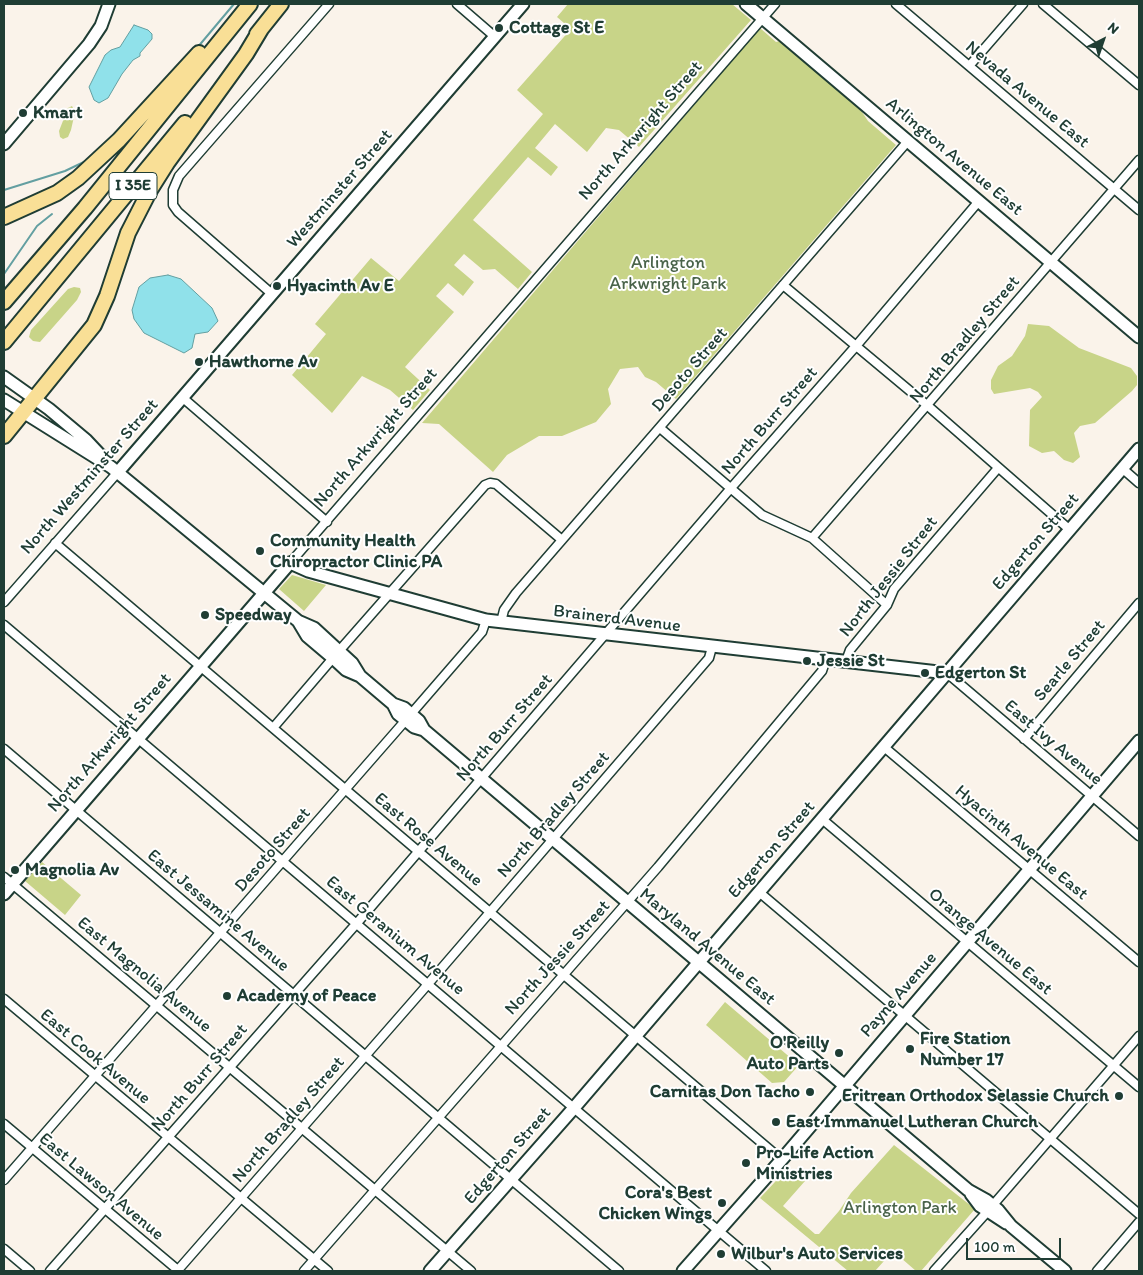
<!DOCTYPE html>
<style>
body{margin:0}
#map{position:relative;width:1143px;height:1275px;overflow:hidden;background:#faf3ea;font-family:Itim,sans-serif}
canvas{display:block}
.frame{position:absolute;inset:0;border:5px solid #1f3d34;pointer-events:none}
.north{position:absolute;left:1078px;top:15px;width:50px;height:50px;-webkit-text-stroke:4px #fff;paint-order:stroke;rotate:41deg;font-size:14px;font-weight:700;line-height:20px;text-align:center;color:#1f3d34}
.north::after{content:'';display:block;margin:auto;width:18px;height:22px;background:#1f3d34;clip-path:polygon(50% 0,100% 100%,50% 72%,0 100%)}
.scale{position:absolute;left:966px;top:1238px;width:95px;height:22px;box-sizing:border-box;border:2px solid #1f3d34;border-top:0;padding-left:6px;font-size:15px;line-height:18px;white-space:nowrap;color:#1f3d34;-webkit-text-stroke:4px #fff;paint-order:stroke}
</style>
<div id="map">
<canvas width="1143" height="1275"></canvas>
<div class="frame"></div>
<div class="north">N</div>
<div class="scale">100 m</div>
</div>
<script>
const context = document.querySelector('canvas').getContext('2d');
context.lineJoin = 'round';
function fillPath(path, color) { context.fillStyle = color; context.fill(path, 'evenodd'); }
const shape = rows => new Path2D(rows.map(r => 'M' + r).join(''));
function stroke(path, color, width, dash) { context.strokeStyle = color; context.lineWidth = width; context.lineCap = dash ? 'butt' : 'round'; context.setLineDash(dash || []); context.stroke(path); }
function write(font, color, halo, rows, align = 'center') {
  context.font = font + ' Itim,sans-serif'; context.lineWidth = 4; context.setLineDash([]); context.textBaseline = 'middle'; context.strokeStyle = halo; context.fillStyle = color; for (const [text, x, y, turn = 0] of rows) {
    context.save(); context.translate(x, y); context.rotate((+turn || 0) * Math.PI / 180); context.textAlign = isNaN(turn) ? turn : align; if (halo) context.strokeText(text, 0, 0); context.fillText(text, 0, 0); context.restore();
  }
}
fillPath(shape([
 [568,4,732,4,751,20,639,147,619,130,606,128,587,152,555,124,535,148,558,167,551,176,528,157,473,220,532,272,518,289,495,269,483,270,464,254,454,265,474,282,463,296,448,283,436,296,454,312,405,367,430,390,413,410,390,390,362,376,332,413,292,375,326,334,315,324,371,258,399,281,543,114,517,90,571,29,557,17],
 [760,28,776,42,780,41,860,109,868,121,896,145,676,399,656,382,645,377,638,367,620,369,608,389,611,404,596,422,562,436,539,436,507,455,493,472,439,424,422,423],
 [72,106,75,112,71,130,68,137,63,139,60,137,59,131,68,108],
 [74,287,80,288,81,292,77,300,40,342,33,341,29,337,31,330,68,289],
 [1028,324,1049,326,1079,348,1131,368,1137,376,1137,385,1132,391,1095,423,1080,426,1074,433,1080,457,1073,463,1064,460,1054,451,1042,453,1029,446,1030,410,1042,397,1038,392,1030,388,994,394,991,389,991,380,998,366,1012,356,1025,336],
 [292,575,326,585,304,611,279,589],
 [42,862,81,895,65,915,25,881],
 [725,1002,799,1065,784,1082,772,1083,706,1025],
 [894,1145,975,1209,921,1271,916,1271,893,1251,875,1271,848,1271,760,1198,788,1168,805,1181,783,1206,815,1234,819,1234,839,1211,851,1193]
]), '#c8d488');
const water = shape([
 [134,25,148,30,152,34,152,39,140,53,140,56,133,60,122,74,108,98,99,103,94,100,89,87,105,55,111,50,120,47,134,25],
 [168,275,181,279,212,308,218,321,208,332,195,334,192,348,184,353,144,333,134,319,132,310,139,287,150,278,168,275]
]);
fillPath(water, '#90e1ea');
stroke(water, '#639fa1', 1);
stroke(shape([
 [197,48,234,4],
 [4,190,65,171,88,160],
 [4,274,37,226,52,214]
]), '#639fa1', 2);
const street = shape([
 [457,4,494,36],
 [896,4,1139,210],
 [1043,4,1139,85],
 [970,65,1023,4],
 [783,285,928,406,1070,530],
 [272,294,178,212,173,205,173,190,179,176,329,4],
 [183,398,327,522],
 [660,428,762,515,812,538,887,605],
 [1123,469,1139,483],
 [812,538,1139,160],
 [55,543,782,1160],
 [290,563,775,4],
 [4,602,118,472],
 [501,622,504,610,516,593,908,141],
 [4,625,766,1271],
 [339,651,485,485,490,483,496,484,562,540],
 [846,661,850,650,887,605,894,589,998,468],
 [947,673,1139,836],
 [411,714,482,632,486,620],
 [273,728,333,658],
 [1024,739,1139,603],
 [884,747,1139,962],
 [4,749,619,1271],
 [822,819,1139,1087],
 [4,877,471,1271],
 [759,892,1139,1214],
 [4,999,328,1271],
 [4,1124,179,1271],
 [4,1180,405,721],
 [993,1205,1139,1036],
 [4,1249,30,1271],
 [178,1270,422,991,709,658,712,647],
 [50,1271,357,923,731,488,856,346,979,201],
 [304,1271,658,867,822,671,826,659],
 [934,1271,987,1212],
 [1097,1271,1139,1222]
]);
const secondary = shape([
 [746,4,1139,337],
 [4,144,89,44,101,26,109,4],
 [4,377,49,409,86,440,102,457],
 [4,400,111,467,298,621,314,628,352,663,360,676],
 [118,472,523,4],
 [298,621,307,636,333,658,346,670,360,676,393,704,398,714,414,727,424,730],
 [393,704,404,708,419,721,424,730,968,1190,986,1200,998,1210,1011,1226,1065,1271],
 [4,894,290,563,308,571,486,620,947,673],
 [971,1194,980,1206,1006,1223],
 [430,1271,573,1109,1139,449],
 [683,1271,784,1157,1139,741]
]);
const highway = shape([
 [257,34,281,4],
 [4,217,57,193,78,178,119,140,199,53],
 [4,302,85,208,250,4],
 [4,342,185,123],
 [4,436,94,325,107,296,128,233,150,190,167,163,246,54,261,29]
]);
stroke(street, '#1f3d34', 11);
stroke(secondary, '#1f3d34', 15);
stroke(highway, '#1f3d34', 18);
stroke(street, '#fff', 8);
stroke(secondary, '#fff', 11);
stroke(highway, '#f9df96', 14);
for (const [x, y, r, color] of [
 [499,28,5,"#1f3d34"],
 [23,113,5,"#1f3d34"],
 [277,286,5,"#1f3d34"],
 [199,362,5,"#1f3d34"],
 [260,551,5,"#1f3d34"],
 [205,615,5,"#1f3d34"],
 [807,661,5,"#1f3d34"],
 [925,673,5,"#1f3d34"],
 [15,870,5,"#1f3d34"],
 [227,996,5,"#1f3d34"],
 [910,1049,5,"#1f3d34"],
 [839,1053,5,"#1f3d34"],
 [810,1092,5,"#1f3d34"],
 [1119,1096,5,"#1f3d34"],
 [776,1122,5,"#1f3d34"],
 [746,1163,5,"#1f3d34"],
 [722,1203,5,"#1f3d34"],
 [721,1254,5,"#1f3d34"]
]) { const dot = new Path2D(); dot.arc(x, y, r, 0, 2 * Math.PI); context.fillStyle = color; context.fill(dot); stroke(dot, '#fff', 2); }
for (const [x, y, w] of [
 [133,186,48]
]) { const box = new Path2D(); box.roundRect(x - w / 2, y - 13.5, w, 27, 4); context.fillStyle = '#fff'; context.fill(box); stroke(box, '#1f3d34', 1); }
write('bold 16px', '#1f3d34', null, [
 ["I 35E",133,186]
]);
write('bold 18px', '#1f3d34', '#fff', [
 ["Cottage St E",509,28],
 ["Kmart",33,113],
 ["Hyacinth Av E",287,286],
 ["Hawthorne Av",209,362],
 ["Community Health",270,541],
 ["Chiropractor Clinic PA",270,562],
 ["Speedway",215,615],
 ["Jessie St",817,661],
 ["Edgerton St",935,673],
 ["Magnolia Av",25,870],
 ["Academy of Peace",237,996],
 ["Fire Station",920,1039],
 ["Number 17",920,1060],
 ["O'Reilly",829,1043,"right"],
 ["Auto Parts",829,1064,"right"],
 ["Carnitas Don Tacho",800,1092,"right"],
 ["Eritrean Orthodox Selassie Church",1109,1096,"right"],
 ["East Immanuel Lutheran Church",786,1122],
 ["Pro-Life Action",756,1153],
 ["Ministries",756,1174],
 ["Cora's Best",712,1193,"right"],
 ["Chicken Wings",712,1214,"right"],
 ["Wilbur's Auto Services",731,1254]
], 'left');
write('18px', '#1f3d34', '#fff', [
 ["Nevada Avenue East",1027,95,40],
 ["North Arkwright Street",641,131,-49],
 ["Arlington Avenue East",954,157,40],
 ["Westminster Street",340,189,-49],
 ["North Bradley Street",965,340,-50],
 ["Desoto Street",690,370,-49],
 ["North Burr Street",770,421,-49],
 ["North Arkwright Street",376,438,-49],
 ["North Westminster Street",90,477,-49],
 ["Edgerton Street",1036,542,-49],
 ["North Jessie Street",889,577,-52],
 ["Brainerd Avenue",617,619,7],
 ["Searle Street",1070,661,-50],
 ["North Burr Street",505,728,-49],
 ["North Arkwright Street",110,743,-49],
 ["East Ivy Avenue",1053,743,40],
 ["North Bradley Street",554,815,-49],
 ["East Rose Avenue",428,840,40],
 ["Hyacinth Avenue East",1021,843,40],
 ["Desoto Street",273,850,-49],
 ["Edgerton Street",772,850,-49],
 ["East Jessamine Avenue",218,911,40],
 ["East Geranium Avenue",395,936,40],
 ["Orange Avenue East",990,942,40],
 ["Maryland Avenue East",707,947,40],
 ["North Jessie Street",558,958,-48],
 ["East Magnolia Avenue",144,975,40],
 ["Payne Avenue",899,995,-49],
 ["East Cook Avenue",95,1057,40],
 ["North Burr Street",200,1078,-49],
 ["North Bradley Street",289,1120,-49],
 ["Edgerton Street",508,1156,-49],
 ["East Lawson Avenue",101,1187,40]
]);
write('18px', '#496349', '#fff', [
 ["Arlington",668,263],
 ["Arkwright Park",668,284],
 ["Arlington Park",900,1208]
]);
</script>
